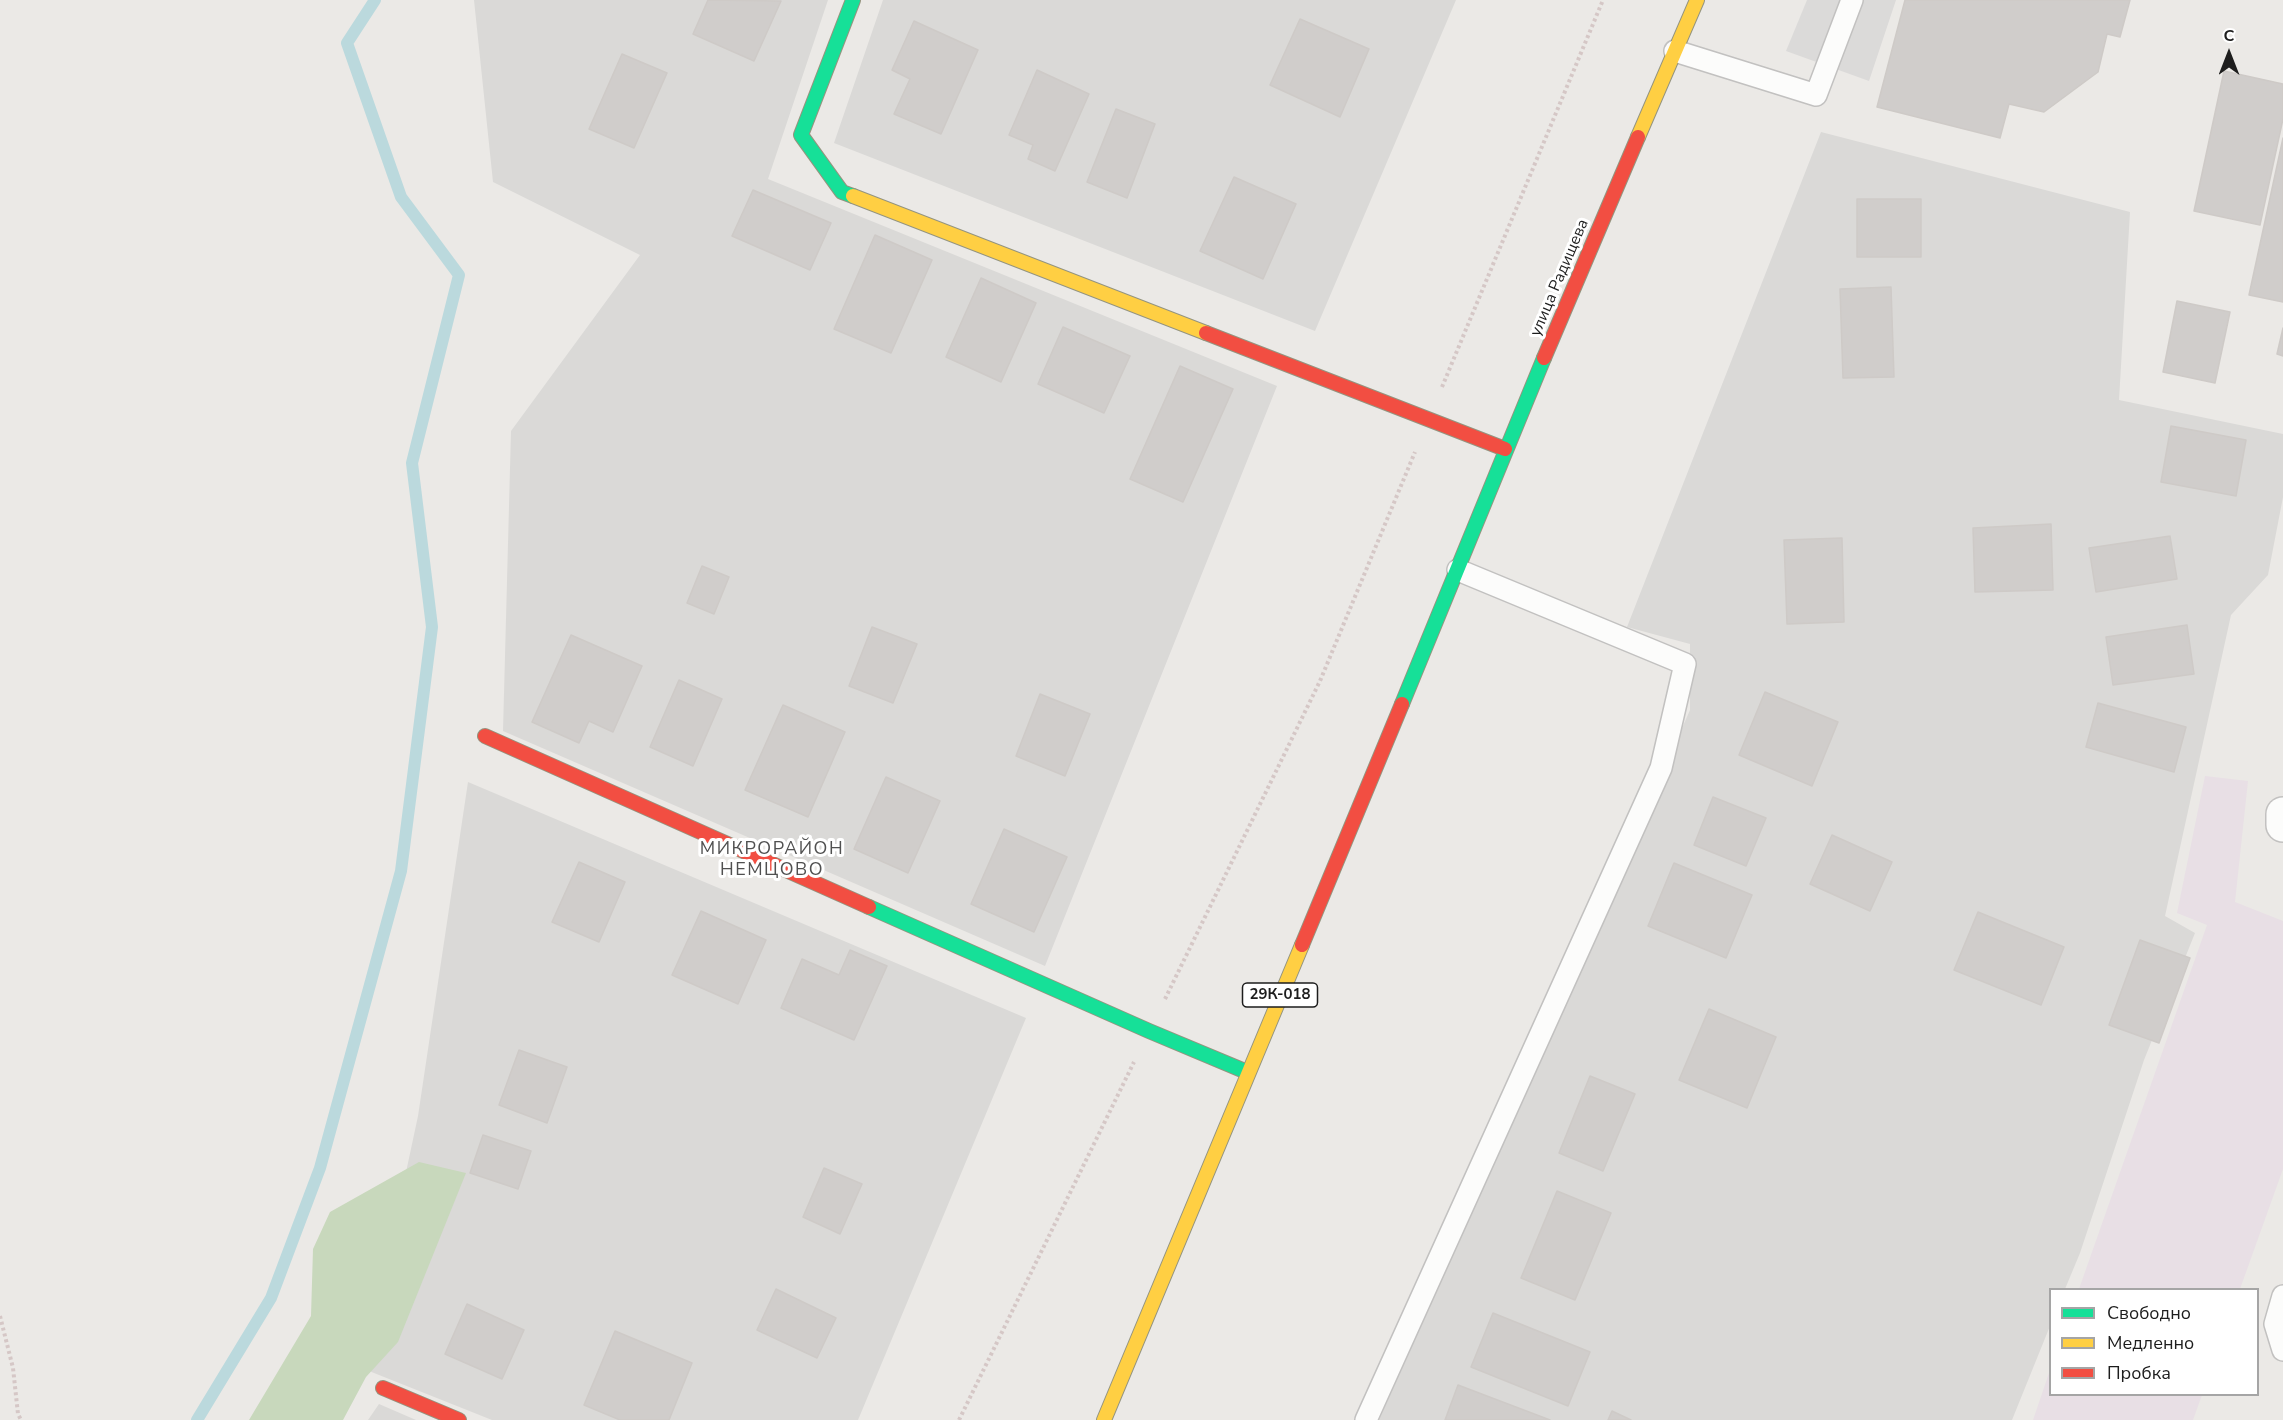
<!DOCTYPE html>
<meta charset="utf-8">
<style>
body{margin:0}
#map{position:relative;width:2283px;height:1420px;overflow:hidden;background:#ebe9e6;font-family:"Nunito Sans",sans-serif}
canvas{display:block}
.legend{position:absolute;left:2049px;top:1288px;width:210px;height:108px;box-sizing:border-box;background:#fff;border:2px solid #a5a5a5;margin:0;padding:8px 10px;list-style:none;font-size:18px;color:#1d1d1d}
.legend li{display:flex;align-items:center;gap:12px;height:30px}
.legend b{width:30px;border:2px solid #a5a5a5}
.north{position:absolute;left:2199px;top:24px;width:60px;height:60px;-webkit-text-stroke:4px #fff;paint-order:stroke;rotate:0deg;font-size:16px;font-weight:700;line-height:24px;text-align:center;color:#1d1d1d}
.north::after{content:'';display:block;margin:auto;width:21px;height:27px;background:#1d1d1d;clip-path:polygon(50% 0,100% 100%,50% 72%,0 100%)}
</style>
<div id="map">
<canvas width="2283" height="1420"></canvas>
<ul class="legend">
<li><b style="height:8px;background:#16e098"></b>Свободно</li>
<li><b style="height:8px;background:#ffcf43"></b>Медленно</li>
<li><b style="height:8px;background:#f24e42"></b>Пробка</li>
</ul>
<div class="north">С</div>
</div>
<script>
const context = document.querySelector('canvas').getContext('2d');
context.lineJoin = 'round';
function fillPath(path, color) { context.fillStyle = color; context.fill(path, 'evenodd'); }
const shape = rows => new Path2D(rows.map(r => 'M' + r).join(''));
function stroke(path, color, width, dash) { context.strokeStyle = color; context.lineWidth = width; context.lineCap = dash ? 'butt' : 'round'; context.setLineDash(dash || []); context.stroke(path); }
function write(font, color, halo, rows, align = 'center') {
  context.font = font + ' "Nunito Sans",sans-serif'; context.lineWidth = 6; context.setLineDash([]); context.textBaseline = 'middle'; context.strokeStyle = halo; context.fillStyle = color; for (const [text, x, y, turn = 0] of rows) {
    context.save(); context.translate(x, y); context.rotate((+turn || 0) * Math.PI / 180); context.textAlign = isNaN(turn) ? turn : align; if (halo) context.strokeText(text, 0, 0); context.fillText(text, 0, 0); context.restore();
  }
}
fillPath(shape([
 [474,0,828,0,768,179,1277,386,1045,966,503,731,511,431,640,255,493,182],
 [883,0,1456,0,1315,331,834,143],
 [1821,132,2130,212,2119,400,2283,434,2283,497,2268,575,2231,615,2165,916,2195,933,2144,1060,2080,1253,2065,1289,2050,1290,2050,1326,2012,1420,1379,1420,1690,710,1690,644,1627,627],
 [468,782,1026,1018,858,1420,492,1420,364,1369,418,1116],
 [379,1404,416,1420,368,1420]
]), '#dad9d7');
fillPath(shape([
 [2205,776,2248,781,2235,902,2283,921,2283,1169,2240,1289,2079,1289,2207,925,2177,913],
 [2050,1370,2050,1394,2202,1395,2193,1420,2033,1420]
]), '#e8dfe5');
fillPath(shape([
 [419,1162,466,1173,398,1342,366,1377,343,1420,249,1420,311,1316,313,1249,330,1212]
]), '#c8d8bc');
fillPath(shape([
 [1807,0,1896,0,1869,81,1786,51]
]), '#dbdad9');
stroke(shape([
 [197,1420,271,1298,320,1168,401,871,432,627,412,463,459,275,401,197,347,43,375,0]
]), '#bbd9dd', 12);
const building = shape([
 [708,0,781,1,754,61,693,34,708,0],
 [1905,0,2130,0,2120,37,2107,34,2098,72,2044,112,2009,104,2000,138,1877,107,1905,0],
 [1300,19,1369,49,1340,117,1270,85,1300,19],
 [914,21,978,50,941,134,894,114,910,79,892,70,914,21],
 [622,54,667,73,634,148,589,129,622,54],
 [1037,70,1089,94,1055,171,1028,159,1033,145,1009,135,1037,70],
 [2224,71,2283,84,2283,119,2260,225,2194,211,2224,71],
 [1116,109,1155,124,1127,198,1087,182,1116,109],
 [2283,138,2283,302,2249,295,2283,138],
 [1234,177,1296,204,1263,279,1200,251,1234,177],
 [753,190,831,223,810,270,732,236,753,190],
 [1857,199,1921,199,1921,257,1857,257,1857,199],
 [875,235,932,260,891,353,834,329,875,235],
 [981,278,1036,303,1001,382,946,357,981,278],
 [1891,287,1894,377,1843,378,1840,289,1891,287],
 [2177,301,2230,312,2215,383,2163,372,2177,301],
 [1063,327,1130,356,1104,413,1038,384,1063,327],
 [2283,328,2283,356,2277,354,2283,328],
 [1180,366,1233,389,1183,502,1130,479,1180,366],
 [2171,426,2246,440,2236,496,2161,482,2171,426],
 [2051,524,2053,590,1975,592,1973,528,2051,524],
 [2170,536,2177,579,2096,592,2089,548,2170,536],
 [1842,538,1844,622,1787,624,1784,540,1842,538],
 [702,566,729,577,714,614,687,603,702,566],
 [2187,625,2194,674,2113,685,2106,637,2187,625],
 [872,627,917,644,893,703,849,686,872,627],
 [571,635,642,666,613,732,589,721,579,743,532,722,571,635],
 [679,680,722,699,693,766,650,747,679,680],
 [1765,692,1838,722,1812,786,1739,755,1765,692],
 [1040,694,1090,714,1065,776,1016,756,1040,694],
 [2098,703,2186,727,2174,772,2086,747,2098,703],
 [783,705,845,732,808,817,745,790,783,705],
 [886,777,940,801,908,873,854,849,886,777],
 [1713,797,1766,818,1746,866,1694,845,1713,797],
 [1004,829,1067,857,1034,932,971,904,1004,829],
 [1832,835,1892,862,1870,911,1810,884,1832,835],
 [579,862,625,882,599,942,552,922,579,862],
 [1674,863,1752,895,1726,958,1648,926,1674,863],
 [701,911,766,940,738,1004,672,975,701,911],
 [1978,912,2064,947,2041,1005,1954,970,1978,912],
 [2140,940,2190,958,2159,1043,2109,1025,2140,940],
 [850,950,887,966,854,1040,781,1008,802,959,839,975,850,950],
 [1709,1009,1776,1037,1747,1108,1679,1080,1709,1009],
 [519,1050,567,1067,547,1123,499,1105,519,1050],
 [1590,1076,1635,1094,1603,1171,1559,1153,1590,1076],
 [483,1135,531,1151,518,1189,470,1173,483,1135],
 [824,1168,862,1184,840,1234,803,1217,824,1168],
 [1557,1191,1611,1213,1575,1300,1521,1278,1557,1191],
 [776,1289,836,1318,817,1358,757,1330,776,1289],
 [467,1304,524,1330,502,1379,445,1354,467,1304],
 [1493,1313,1590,1352,1568,1406,1471,1367,1493,1313],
 [615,1331,692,1363,669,1420,620,1420,584,1405,615,1331],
 [1458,1385,1550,1420,1445,1420,1458,1385],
 [1612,1411,1631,1420,1608,1420,1612,1411]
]);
fillPath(building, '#d0cdcb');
stroke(building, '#cecac7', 1.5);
const lane = shape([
 [1675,51,1816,95,1852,0],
 [2283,1296,2275,1324,2283,1350],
 [1366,1420,1661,768,1685,664,1458,570]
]);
const street = shape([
 [2283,814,2283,825]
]);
const fast = shape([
 [853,0,801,135,842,192,853,196],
 [1402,704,1544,358],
 [869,907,1149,1031,1247,1072]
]);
const slow = shape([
 [1638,137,1697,0],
 [853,196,1206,333],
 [1104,1420,1302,945]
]);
const jam = shape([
 [1206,333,1505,449],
 [1544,358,1638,137],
 [485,736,869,907],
 [1302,945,1402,704],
 [383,1388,459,1420]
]);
stroke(lane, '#c2c1c0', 24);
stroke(street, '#c2c1c0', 36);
stroke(fast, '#94947f', 16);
stroke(slow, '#94947f', 16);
stroke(jam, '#94947f', 16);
stroke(shape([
 [1442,387,1603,0],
 [1165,999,1320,681,1415,452],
 [0,1316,13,1368,18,1414,21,1420],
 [959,1420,1134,1062]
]), '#d5c7c6', 4, [3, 3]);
stroke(lane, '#fcfcfb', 21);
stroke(street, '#fcfcfb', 33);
stroke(fast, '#16e098', 14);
stroke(slow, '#ffcf43', 14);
stroke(jam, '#f24e42', 14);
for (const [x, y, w] of [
 [1280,995,75]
]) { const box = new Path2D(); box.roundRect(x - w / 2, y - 12, w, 24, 4.5); context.fillStyle = '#fff'; context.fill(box); stroke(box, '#1d1d1d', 1.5); }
write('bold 15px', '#1d1d1d', null, [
 ["29К-018",1280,995]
]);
write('16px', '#1d1d1d', '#fff', [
 ["улица Радищева",1560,278,-67]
]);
context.letterSpacing = '1.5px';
write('18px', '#505050', '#fff', [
 ["МИКРОРАЙОН",772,850],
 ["НЕМЦОВО",772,871]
]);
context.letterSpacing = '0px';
</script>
